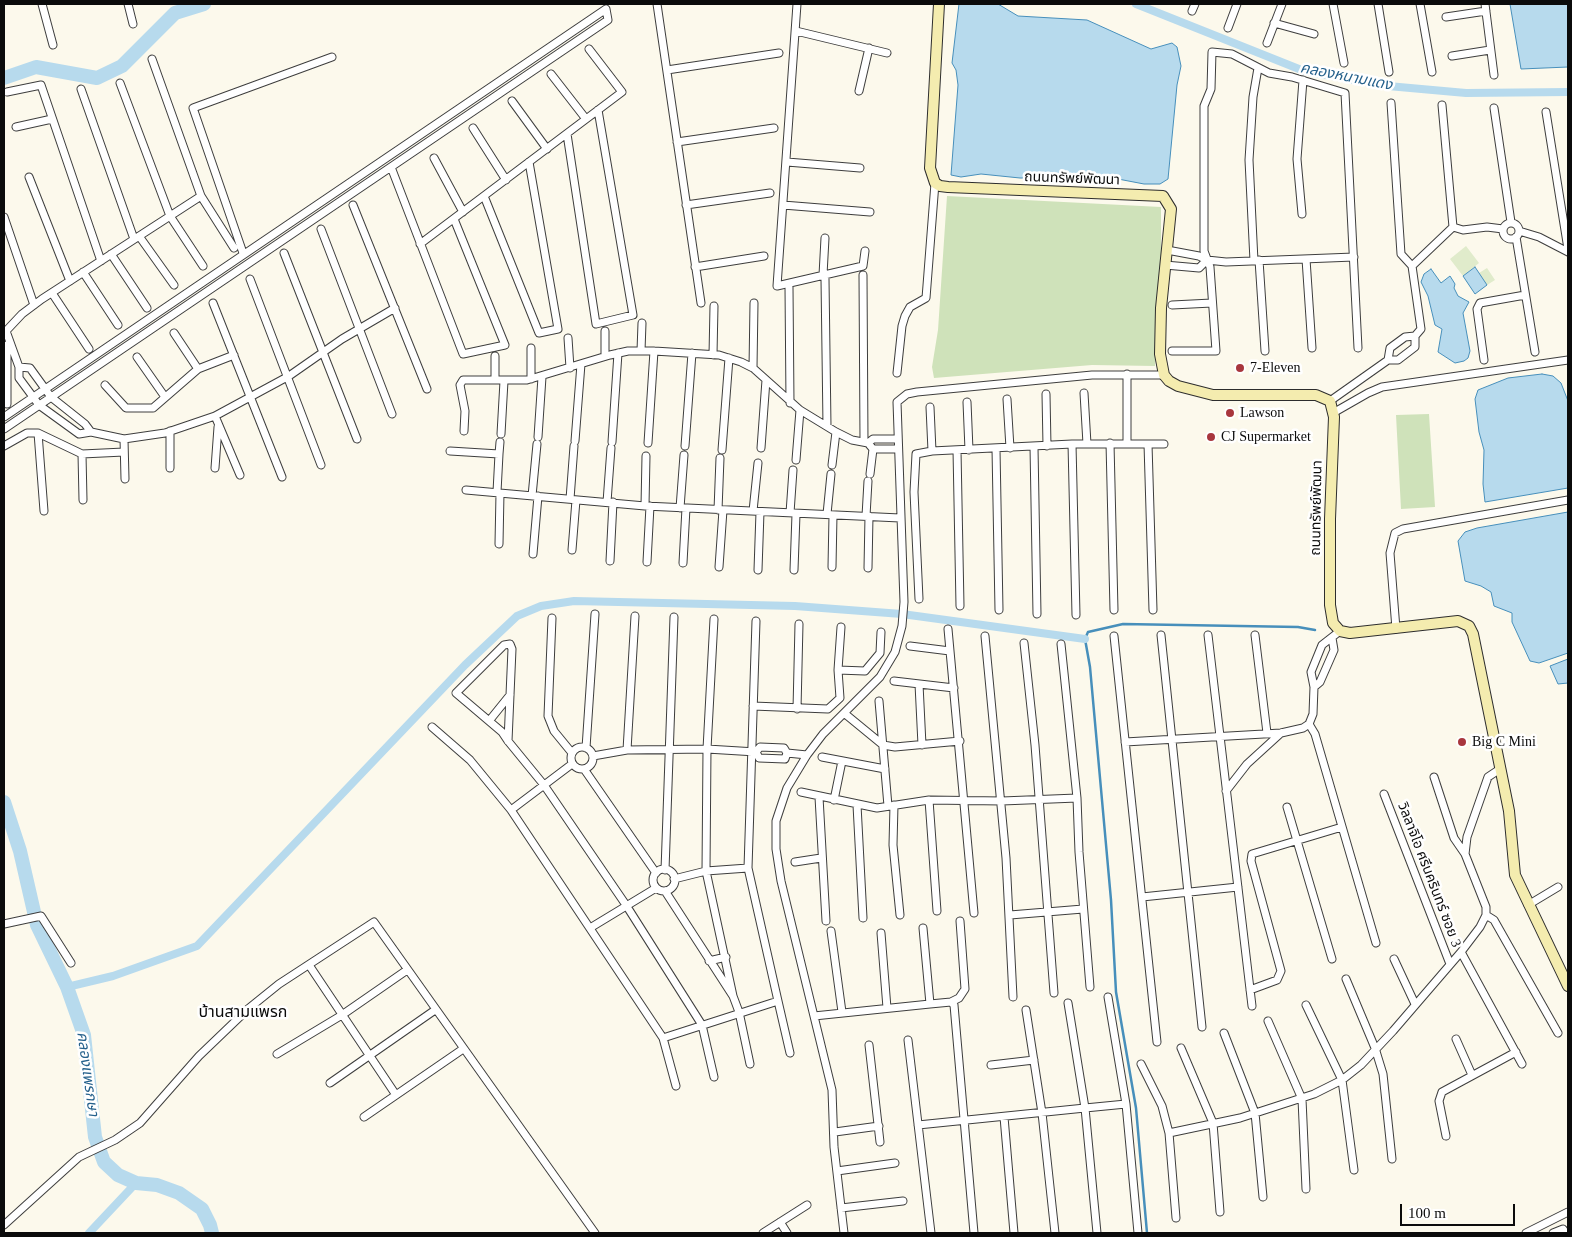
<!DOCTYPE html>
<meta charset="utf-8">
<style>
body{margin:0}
#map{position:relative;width:1572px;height:1237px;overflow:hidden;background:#fcf9ec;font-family:"Times New Roman",serif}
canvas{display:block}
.frame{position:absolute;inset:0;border:5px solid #0b0b0b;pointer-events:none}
.scale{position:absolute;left:1400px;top:1204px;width:115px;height:22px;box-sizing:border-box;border:2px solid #0b0b0b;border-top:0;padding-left:6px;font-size:15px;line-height:18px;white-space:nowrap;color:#0b0b0b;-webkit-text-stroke:4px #fff;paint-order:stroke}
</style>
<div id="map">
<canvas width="1572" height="1237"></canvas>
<div class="frame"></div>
<div class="scale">100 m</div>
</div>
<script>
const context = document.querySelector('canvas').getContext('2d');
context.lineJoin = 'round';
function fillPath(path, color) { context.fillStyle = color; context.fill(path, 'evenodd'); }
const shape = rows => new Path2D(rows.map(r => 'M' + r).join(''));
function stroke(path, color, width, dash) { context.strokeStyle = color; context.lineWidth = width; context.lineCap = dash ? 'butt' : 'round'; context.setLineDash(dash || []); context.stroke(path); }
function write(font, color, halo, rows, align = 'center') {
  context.font = font + ' "Times New Roman","Noto Sans Thai",serif'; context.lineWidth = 5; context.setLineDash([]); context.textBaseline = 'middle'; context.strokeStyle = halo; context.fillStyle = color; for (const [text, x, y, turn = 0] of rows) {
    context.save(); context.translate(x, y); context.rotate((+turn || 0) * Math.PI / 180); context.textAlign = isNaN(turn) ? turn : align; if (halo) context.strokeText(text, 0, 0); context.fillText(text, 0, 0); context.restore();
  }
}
fillPath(shape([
 [947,196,1161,207,1161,265,1155,366,1092,365,934,378,932,367,938,330],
 [1429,414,1435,507,1401,509,1396,415]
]), '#cfe2ba');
fillPath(shape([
 [1466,246,1479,263,1463,276,1450,259],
 [1487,268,1495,280,1487,285,1479,273]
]), '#e0ebcb');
const water = shape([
 [959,4,998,4,1018,16,1087,20,1151,49,1172,43,1177,47,1181,66,1177,85,1168,179,1160,184,1144,184,1118,179,1020,178,981,174,961,177,951,175,958,85,956,70,952,63,959,4],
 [1510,4,1568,4,1568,67,1521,69,1510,4],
 [1475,267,1487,285,1475,294,1463,276,1475,267],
 [1431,269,1441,283,1450,276,1455,284,1454,288,1458,296,1469,302,1463,313,1470,351,1468,358,1464,361,1455,363,1438,352,1442,329,1435,325,1428,296,1421,282,1424,274,1431,269],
 [1542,374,1553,376,1561,383,1568,401,1568,488,1485,502,1483,484,1484,450,1479,432,1475,399,1478,390,1508,378,1542,374],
 [1568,512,1568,653,1539,663,1530,661,1512,622,1512,613,1494,606,1491,592,1481,586,1465,581,1458,541,1465,532,1477,528,1568,512],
 [1568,659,1568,683,1558,684,1550,666,1568,659]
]);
fillPath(water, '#b7daed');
stroke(water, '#478fbb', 1);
stroke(shape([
 [1147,1233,1136,1108,1116,992,1111,900,1090,667,1085,639,1088,632,1123,624,1298,627,1315,630]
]), '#478fbb', 2.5);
stroke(shape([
 [1136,4,1304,71,1388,86,1466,93,1568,92],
 [67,987,113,976,197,946,465,665,517,616,541,606,574,601,795,606,902,614,1085,639],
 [89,1233,136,1183]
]), '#b7daed', 8);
stroke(shape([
 [4,78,36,67,97,78,122,66,175,13,204,4],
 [4,802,20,851,37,925,67,987,84,1035,95,1137,104,1162,118,1175,136,1183,157,1185,179,1193,202,1209,210,1225,212,1233]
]), '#b7daed', 14);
const street = shape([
 [42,4,53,45],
 [128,4,133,24],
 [657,4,701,303],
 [797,4,777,286,863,266,865,251],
 [1333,4,1344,63],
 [1378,4,1389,72],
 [1420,4,1432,72],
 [1485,4,1494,75],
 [1192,11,1195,4],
 [1446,17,1486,11],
 [1274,23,1314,34],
 [1228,28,1237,4],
 [796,31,887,53],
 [1267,43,1282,4],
 [1452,56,1490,50],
 [152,59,201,196],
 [667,70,779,53],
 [551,74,586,119],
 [120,83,170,216,203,266],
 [81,89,134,239],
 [859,91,869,48],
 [7,92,41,85,101,261],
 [512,101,547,149],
 [1391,103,1401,254,1412,266,1453,227,1463,230,1487,227,1503,229],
 [1442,105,1453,227],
 [1494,108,1511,222],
 [1546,112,1568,249],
 [16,127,52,119],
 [473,128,506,180],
 [567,134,596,324,633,315,598,110],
 [677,142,774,128],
 [434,158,463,212],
 [787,162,860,168],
 [391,167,463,354,505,345,454,219],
 [29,177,70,281],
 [484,196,539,333,558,329,529,162],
 [353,205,427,389],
 [686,205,770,193],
 [783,205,870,212],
 [1302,214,1297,159,1303,80],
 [4,217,34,305],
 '1503 231a8 8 0 1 1 16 0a8 8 0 1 1-16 0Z',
 [321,229,392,414],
 [1519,231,1539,237,1568,252],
 [139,236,174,285],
 [1516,237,1535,352],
 [420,244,622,92,589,49],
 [243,253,193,108,332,57],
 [284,253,357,439],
 [111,254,147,308],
 [1306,259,1312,348],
 [1207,260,1226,262,1354,257],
 [1259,260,1265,351],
 [1254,261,1249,160,1253,97,1258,68],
 [1165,265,1199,268,1207,260,1199,256,1167,250],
 [695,267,764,256],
 [83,272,118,325],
 [823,275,825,238],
 [863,275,864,442],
 [250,279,321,465],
 [825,279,827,426],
 [789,287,790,403],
 [52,293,89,349],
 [213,303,282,477],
 [1172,305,1212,303],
 [174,333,198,369],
 [568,338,570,368],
 [7,345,7,404],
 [641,351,642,323],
 [1172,351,1216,351,1210,267,1204,251,1204,106,1211,89,1212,52,1232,54,1269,73,1292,77,1345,93,1358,348],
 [713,355,714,306],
 [605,356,605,331],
 [137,357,165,397],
 [1388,360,1390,348,1405,337,1415,336],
 [1484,360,1477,309,1480,303,1525,295],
 [19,367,6,331,22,314,42,299,201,196,234,248],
 [19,367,30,368,51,397,85,424,91,432,79,434,39,405,19,378,19,367],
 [753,368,754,303],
 [897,373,902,326,905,316,910,307,926,298,935,183],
 [531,379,531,348],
 [495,380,495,356],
 [105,385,126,408,153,408,198,369,234,355],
 [1084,393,1087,444],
 [1046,394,1047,446],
 [1007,399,1010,448],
 [1330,401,1388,360,1398,360,1415,347,1415,336,1421,329,1412,266],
 [967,402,969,450],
 [930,407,932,451],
 [1333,413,1368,393,1382,387,1568,360],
 [215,416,240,475],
 [4,417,606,9,608,20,4,429],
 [464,431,465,411,460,385,463,380,527,380,610,355,628,351,654,351,719,355,741,362,753,368,800,410,836,432,852,440,868,443,873,449,898,449],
 [91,432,124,439,165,433,215,416,289,376,342,339,395,308],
 [38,433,44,511],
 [501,434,504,381],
 [538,437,542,377],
 [124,439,125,479],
 [575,441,581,364],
 [612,442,618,353],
 [648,443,654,351],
 [868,443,873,439,897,439],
 [1110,443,1114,610],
 [1072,444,1076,615],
 [1127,444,1127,374],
 [1148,444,1153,610],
 [4,446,27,433,38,433,82,454,124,452],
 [685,446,692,353],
 [1034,447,1037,614],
 [761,448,766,380],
 [996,449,999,610],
 [722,450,729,358],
 [957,450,960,606],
 [450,451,499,454,497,492],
 [82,454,83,500],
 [499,454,500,442],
 [796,460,800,410],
 [832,465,836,432],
 [170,468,170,431],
 [215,468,218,427],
 [870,474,873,449],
 [466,490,645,506,900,518],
 [532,496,537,444],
 [570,499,574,446],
 [607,502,611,448],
 [645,506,646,456],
 [680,508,684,455],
 [718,510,720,458],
 [753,511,758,463],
 [790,513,793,470],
 [827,514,831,474],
 [866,516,868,481],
 [499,544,500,493],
 [572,550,576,500],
 [533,554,538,496],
 [610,561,613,502],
 [647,562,650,506],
 [683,563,686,508],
 [719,567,723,510],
 [832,567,833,515],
 [868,568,869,516],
 [758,570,760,512],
 [794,570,796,514],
 [919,599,914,492,916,454,932,451,1072,444,1164,444],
 [552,618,548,716,554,731,572,753],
 [714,619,707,749,706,871,733,996],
 [756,621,748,868,778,1001],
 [948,629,974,913],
 [1396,629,1390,553,1395,533,1403,529,1568,500],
 [1161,635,1202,1027],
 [1208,635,1252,1006],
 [1255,635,1267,733],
 [985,636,1006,858,1013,997],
 [1114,636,1157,1042],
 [1332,638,1334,650,1320,682,1314,687,1311,672,1322,645,1340,631],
 [1024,643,1035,745,1054,993],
 [1061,644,1077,798,1079,852,1090,987],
 [910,646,950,651],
 [838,670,865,671,880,653,881,632],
 [894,681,954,688],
 [919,684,922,745],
 [879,701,888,806],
 [753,706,828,709,840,698,838,670,841,627],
 [797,709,799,624],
 [844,713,883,745,895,747,960,741],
 [489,721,510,695],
 [1309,724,1315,734,1376,943],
 [432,727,470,760,511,810,663,1038,778,1001,790,1053],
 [508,741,512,649,510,644,504,645,456,693,502,732,508,741,544,785,626,905,702,1025,714,1077],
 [1125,742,1281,733,1303,728,1309,724,1313,714,1314,687],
 '571 758a11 11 0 1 1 22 0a11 11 0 1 1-22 0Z',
 [586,748,595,614],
 [627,750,635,616],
 [756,752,759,758,785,759,787,753],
 [593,756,627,750,707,749,756,752,760,747,784,748,787,753,807,755],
 [822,757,885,769],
 [584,769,656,873],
 [1434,777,1454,838,1465,854],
 [1226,791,1247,764,1281,733],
 [801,792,877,808,929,800,1002,801,1077,798],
 [1384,794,1450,964],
 [819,797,826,921],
 [834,800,842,761],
 [929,800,937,911],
 [857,805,863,918],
 [894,805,893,845,900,915],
 [1287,807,1332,959],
 [511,810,572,764],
 [795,862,821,858],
 '653 880a11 11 0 1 1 22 0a11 11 0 1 1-22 0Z',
 [665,870,674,617],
 [674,879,706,871,748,868],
 [665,891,733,996,739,1012,750,1064],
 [1142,897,1238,887],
 [1528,905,1558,887],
 [1010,915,1083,909],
 [1486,915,1494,920,1558,1033],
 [4,924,41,916,71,963],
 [590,928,656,888],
 [923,928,930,1004],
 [831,931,842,1012],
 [881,933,887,1008],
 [1461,952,1522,1064],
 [1394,959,1415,1004],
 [709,961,726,957],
 [309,965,396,1095],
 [1346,979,1375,1048,1383,1074,1392,1159],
 [1250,990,1277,980,1281,971,1251,861,1252,854,1342,827],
 [1108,997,1126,1104,1138,1233],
 [951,1002,959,998,965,989,960,921],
 [1068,1003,1085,1108,1126,1104],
 [1306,1005,1342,1080,1354,1170],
 [1026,1010,1042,1113,1055,1233],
 [814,1016,930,1004,951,1002,954,1005,974,1233],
 [1268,1021,1302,1099,1306,1189],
 [1224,1033,1255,1113,1263,1197],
 [663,1038,676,1086],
 [1456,1039,1472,1075],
 [908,1040,931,1233],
 [869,1045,880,1142],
 [1181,1048,1213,1123,1220,1212],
 [277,1054,342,1015,407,970],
 [1141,1064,1162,1106,1169,1133,1176,1218],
 [991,1065,1034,1060],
 [330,1083,435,1010],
 [364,1117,463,1049],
 [1004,1117,1014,1233],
 [918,1125,1085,1108,1097,1233],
 [835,1132,879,1126],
 [1169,1133,1240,1118,1314,1094,1342,1080,1361,1065,1393,1031,1461,952,1480,927,1486,915,1486,907,1465,854,1467,837,1488,777,1500,769],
 [1446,1136,1439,1101,1442,1092,1516,1052],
 [837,1171,895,1163],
 [841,1208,903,1201],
 [780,1222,787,1233],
 [4,1225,79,1157,115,1140,140,1123,199,1056,248,1009,279,984,374,922,595,1233],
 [763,1233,807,1205],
 [844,1233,834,1147,832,1090,781,881,776,849,776,821,787,788,807,755,823,734,880,677,895,652,902,626,904,602,897,402,907,394,917,392,1092,375,1164,375],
 [1526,1233,1568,1212],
 [1553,1233,1563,1229,1566,1233]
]);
const secondary = shape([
 [939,4,930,168,935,183,940,186,948,187,1163,196,1171,209,1161,308,1160,354,1164,375,1169,381,1178,386,1213,395,1316,395,1330,401,1334,417,1330,519,1330,605,1333,623,1340,631,1350,633,1458,621,1469,626,1473,634,1509,811,1515,875,1568,986]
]);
stroke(street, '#3e3e3e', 9);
stroke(secondary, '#2d2d2d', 12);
stroke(street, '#fff', 7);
stroke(secondary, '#f4ecaf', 10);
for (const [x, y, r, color] of [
 [1240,368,5,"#a8363d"],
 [1230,413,5,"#a8363d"],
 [1211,437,5,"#a8363d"],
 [1462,742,5,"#a8363d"]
]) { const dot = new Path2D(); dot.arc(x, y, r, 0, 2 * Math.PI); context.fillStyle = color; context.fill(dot); stroke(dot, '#fff', 2); }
write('14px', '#0b0b0b', '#fff', [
 ["ถนนทรัพย์พัฒนา",1072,179,2],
 ["ถนนทรัพย์พัฒนา",1317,508,-89],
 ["วิลลาจิโอ ศรีนครินทร์ ซอย 3",1429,875,69]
]);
write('14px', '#0b0b0b', '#fff', [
 ["7-Eleven",1250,368],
 ["Lawson",1240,413],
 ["CJ Supermarket",1221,437],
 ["Big C Mini",1472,742]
], 'left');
write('italic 15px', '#25618c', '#fff', [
 ["คลองหนามแดง",1346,77,11],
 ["คลองแพรกษา",87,1074,82]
]);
write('16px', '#0b0b0b', '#fff', [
 ["บ้านสามแพรก",243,1013]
]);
</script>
